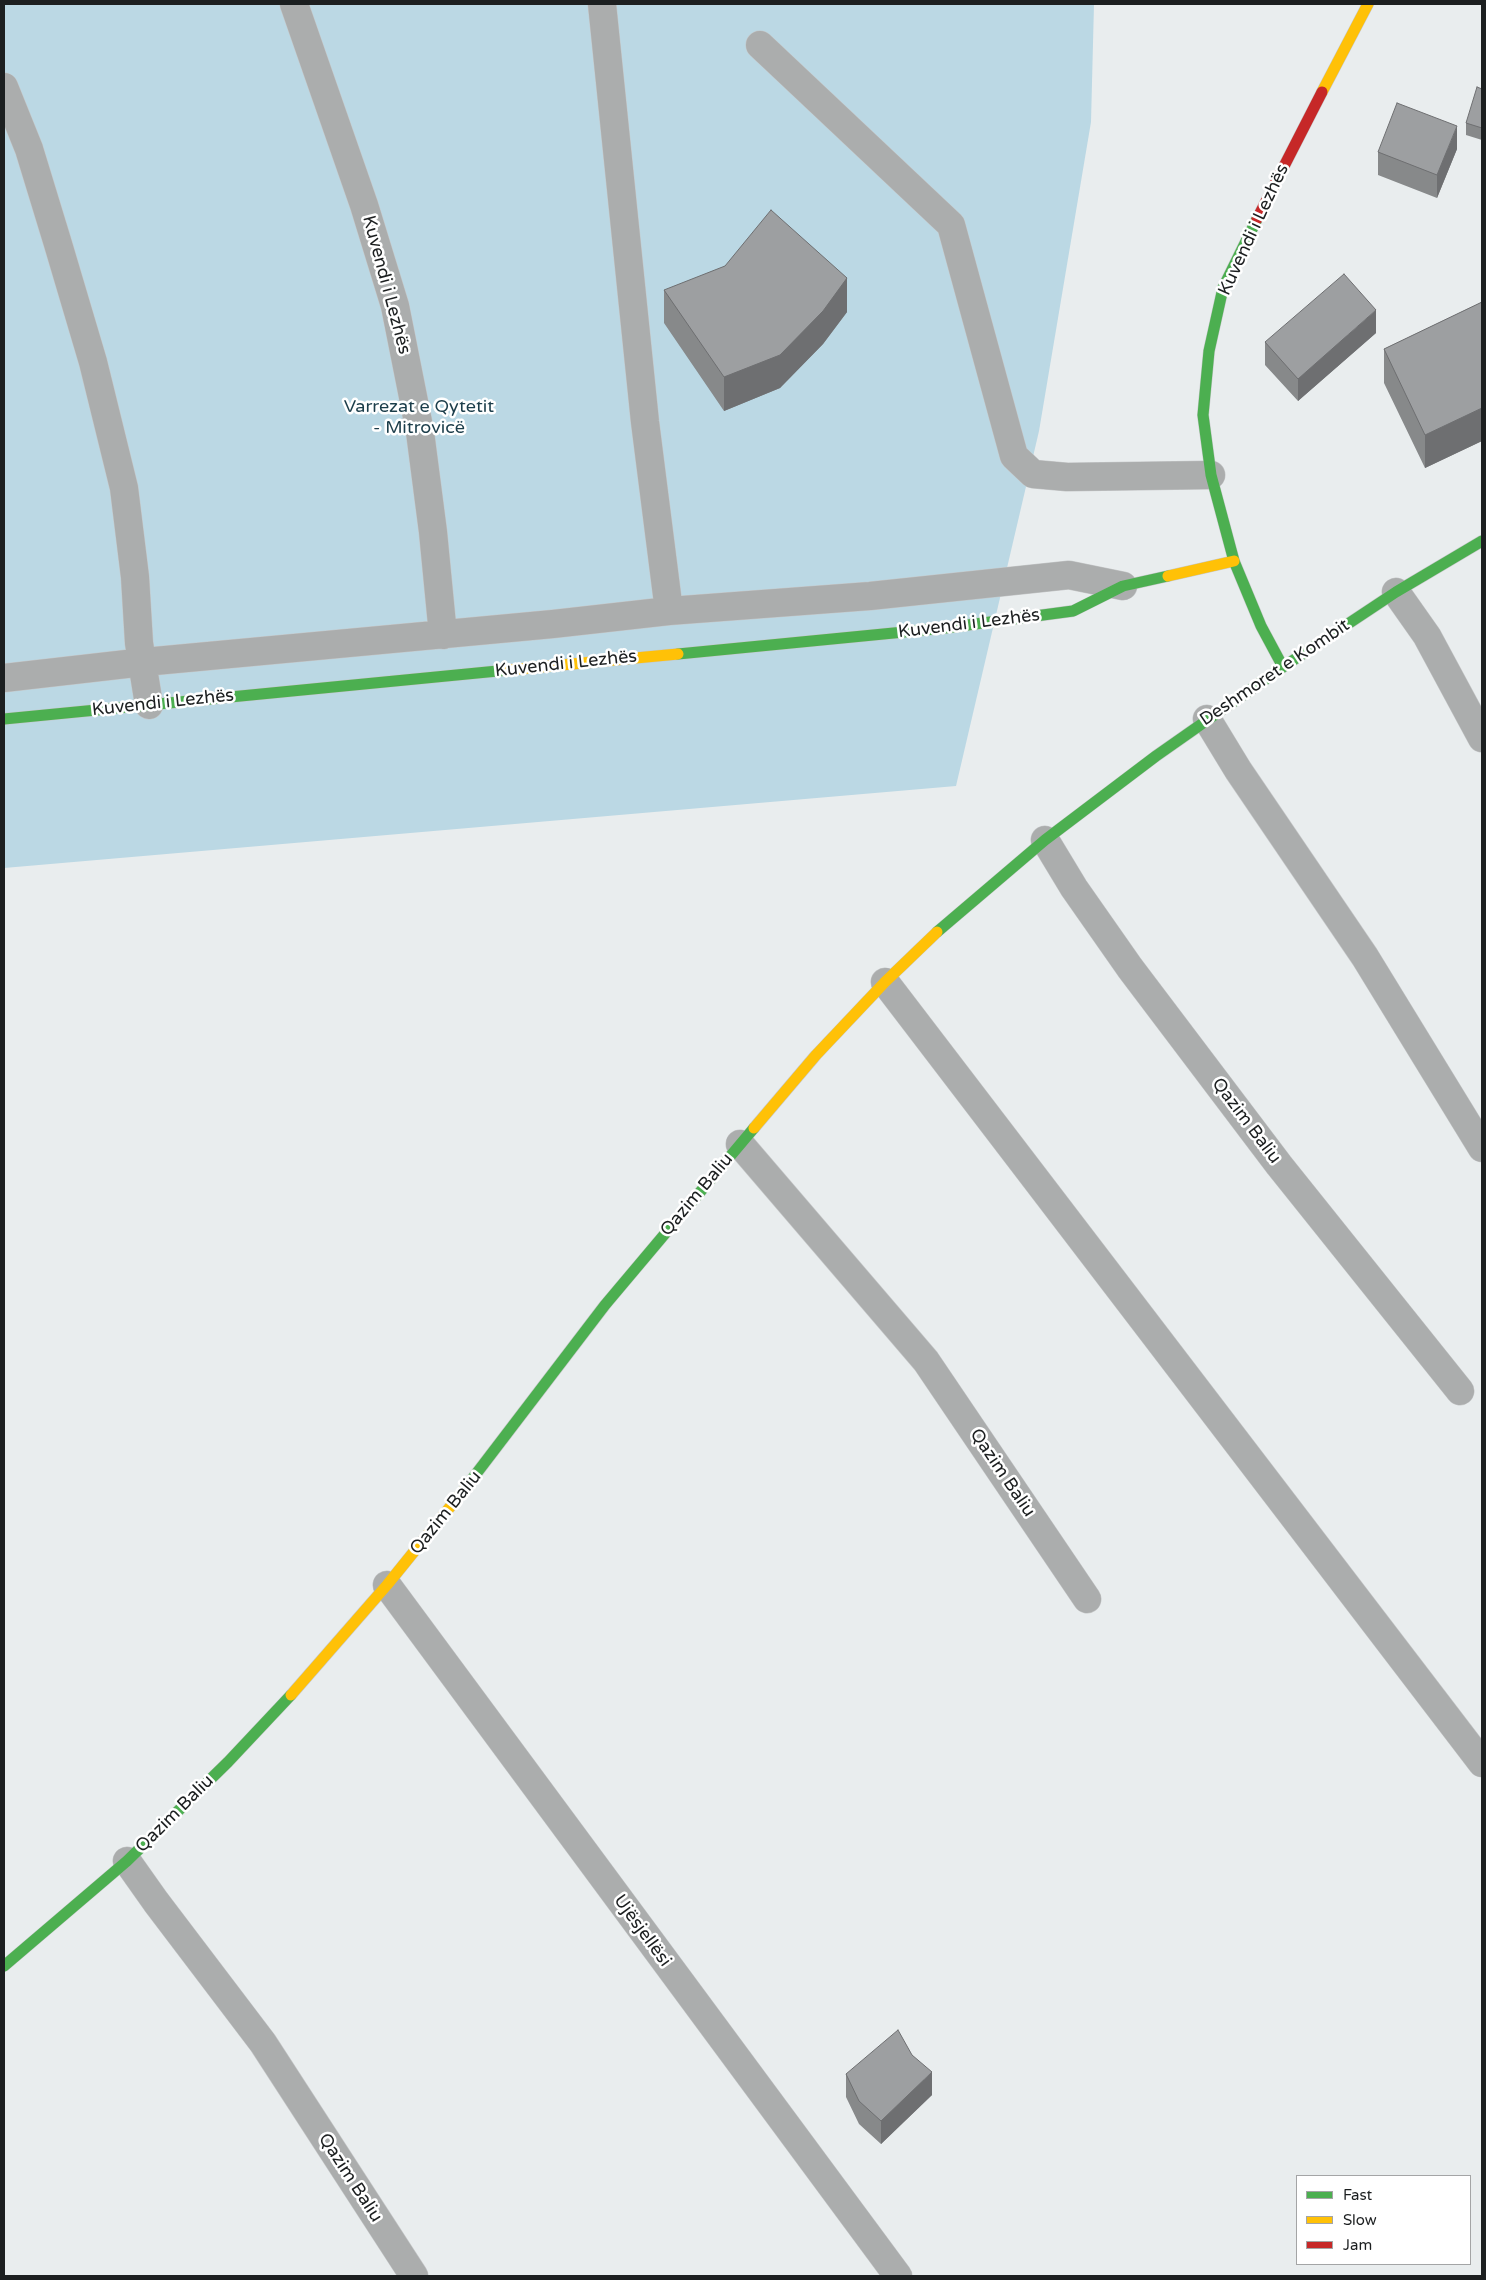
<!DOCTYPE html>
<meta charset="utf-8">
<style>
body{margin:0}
#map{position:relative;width:1486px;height:2280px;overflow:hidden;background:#e9edee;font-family:"Varela Round",sans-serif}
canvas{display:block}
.frame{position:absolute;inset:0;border:5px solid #1c1f20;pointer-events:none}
.legend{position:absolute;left:1296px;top:2175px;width:175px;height:90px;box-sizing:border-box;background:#fff;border:1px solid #a4a5a6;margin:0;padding:6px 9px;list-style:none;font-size:15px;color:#1c1f20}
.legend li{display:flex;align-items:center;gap:10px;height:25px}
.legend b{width:25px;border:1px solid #a4a5a6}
</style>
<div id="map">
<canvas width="1486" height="2280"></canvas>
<div class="frame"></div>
<ul class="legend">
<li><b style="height:6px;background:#4caf50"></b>Fast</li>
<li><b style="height:6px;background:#ffc107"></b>Slow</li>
<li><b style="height:6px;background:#c62828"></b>Jam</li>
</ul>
</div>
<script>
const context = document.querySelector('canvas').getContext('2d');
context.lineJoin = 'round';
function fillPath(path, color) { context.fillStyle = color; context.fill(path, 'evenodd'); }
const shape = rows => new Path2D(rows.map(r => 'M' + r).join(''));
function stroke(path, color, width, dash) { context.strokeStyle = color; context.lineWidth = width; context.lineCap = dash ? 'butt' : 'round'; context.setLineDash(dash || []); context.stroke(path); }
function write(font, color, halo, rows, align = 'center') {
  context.font = font + ' "Varela Round",sans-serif'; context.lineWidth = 5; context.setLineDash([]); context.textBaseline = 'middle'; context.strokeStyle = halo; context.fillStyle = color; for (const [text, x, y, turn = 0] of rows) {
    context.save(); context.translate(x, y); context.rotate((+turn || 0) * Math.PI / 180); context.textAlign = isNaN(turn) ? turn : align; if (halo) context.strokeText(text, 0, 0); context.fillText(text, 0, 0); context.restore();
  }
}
fillPath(shape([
 [4,4,1094,4,1091,122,1039,431,956,786,4,868]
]), '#bbd8e4');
const street = shape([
 [294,4,364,205,395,306,420,432,433,532,443,635],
 [602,4,645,422,669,611],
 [760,45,951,225,1014,456,1033,474,1067,477,1211,475],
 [4,87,29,149,58,244,93,362,124,488,135,577,139,643,149,705],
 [1396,592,1427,636,1482,738],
 [4,678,144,662,553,624,669,611,870,596,1069,575,1123,586],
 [1207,719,1238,770,1365,957,1482,1148],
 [1045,840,1074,888,1130,968,1279,1165,1460,1391],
 [885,982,1482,1763],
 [740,1144,926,1361,1087,1599],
 [387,1585,898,2276],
 [127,1861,156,1902,263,2043,414,2276]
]);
const fast = shape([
 [1257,219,1223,288,1209,351,1203,415,1211,475,1234,561,1261,626,1283,667],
 [678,654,945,628,1073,611,1123,586,1168,576],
 [4,719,508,670],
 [937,932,1045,840,1156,756,1283,667,1396,592,1482,541],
 [463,1491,605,1305,754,1128],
 [4,1966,127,1861,228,1762,291,1695]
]);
const slow = shape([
 [1322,92,1368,4],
 [1168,576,1234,561],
 [508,670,678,654],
 [754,1128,816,1055,885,982,937,932],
 [291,1695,387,1585,463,1491]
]);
const jam = shape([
 [1257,219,1322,92]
]);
stroke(street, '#c5c7c8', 29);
stroke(fast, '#c5c7c8', 12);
stroke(slow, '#c5c7c8', 12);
stroke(jam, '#c5c7c8', 12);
stroke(street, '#abadad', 28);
stroke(fast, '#4caf50', 11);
stroke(slow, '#ffc107', 11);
stroke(jam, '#c62828', 11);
fillPath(shape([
 [1482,89,1482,140,1466,135,1466,123],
 [1457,149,1437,198,1378,175,1378,152],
 [664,290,847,312,823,344,780,388,724,411,664,323],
 [1482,302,1482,441,1425,468,1384,383,1384,349],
 [1376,333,1298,401,1265,365,1265,342],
 [912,2055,932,2095,881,2144,859,2124,846,2097,846,2074]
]), '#87898a');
fillPath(shape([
 [1457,126,1457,149,1437,198,1437,175],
 [847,278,847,312,823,344,780,388,724,411,724,377],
 [1376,310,1376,333,1298,401,1298,379],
 [1482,408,1482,441,1425,468,1425,435],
 [932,2072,932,2095,881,2144,881,2121]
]), '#6e6f71');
const building = shape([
 [1477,87,1482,89,1482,128,1466,123,1477,87],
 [1397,103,1457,126,1437,175,1378,152,1397,103],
 [771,210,847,278,823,311,780,355,724,377,664,290,725,266,771,210],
 [1344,274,1376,310,1298,379,1265,342,1344,274],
 [1482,302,1482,408,1425,435,1384,349,1482,302],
 [898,2030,912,2055,932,2072,881,2121,859,2101,846,2074,898,2030]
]);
fillPath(building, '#9d9fa1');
stroke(building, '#6e6f71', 1);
write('18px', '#1c1f20', '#fff', [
 ["Kuvendi i Lezhës",1254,230,-65],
 ["Kuvendi i Lezhës",386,285,75],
 ["Kuvendi i Lezhës",969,624,-7],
 ["Kuvendi i Lezhës",566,664,-6],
 ["Deshmoret e Kombit",1275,673,-34],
 ["Kuvendi i Lezhës",163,703,-6],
 ["Qazim Baliu",1246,1121,53],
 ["Qazim Baliu",697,1195,-50],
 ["Qazim Baliu",1002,1473,56],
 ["Qazim Baliu",446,1513,-51],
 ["Qazim Baliu",175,1814,-45],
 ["Ujësjellësi",642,1931,54],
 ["Qazim Baliu",350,2178,57]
]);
write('18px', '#1b3d4a', '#fff', [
 ["Varrezat e Qytetit",419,407],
 ["- Mitrovicë",419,428]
]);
</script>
